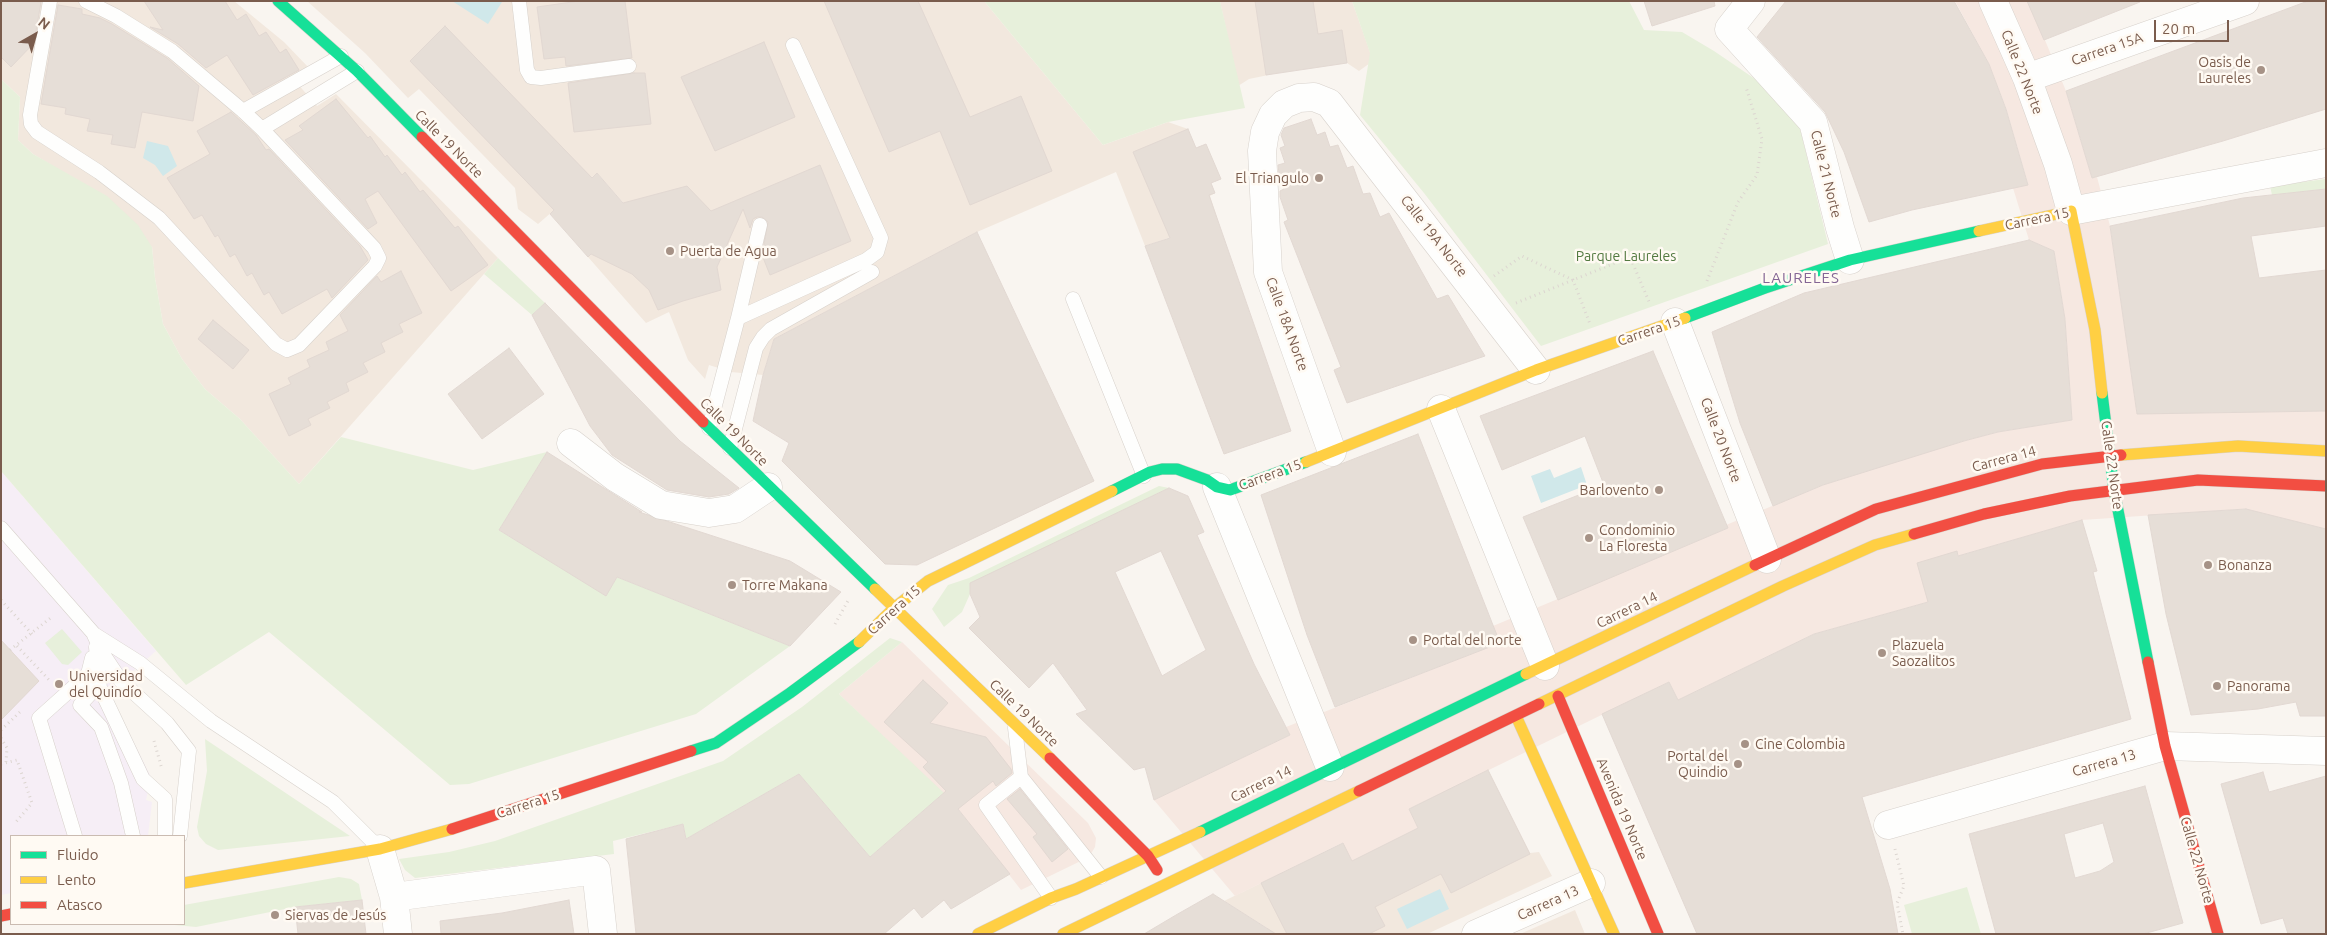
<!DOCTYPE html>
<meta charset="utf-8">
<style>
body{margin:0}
#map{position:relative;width:2327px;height:935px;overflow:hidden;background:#f9f5f0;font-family:Ubuntu,sans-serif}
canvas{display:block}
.frame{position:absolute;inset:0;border:2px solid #7a5c4d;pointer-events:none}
.legend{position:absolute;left:10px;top:835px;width:175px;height:90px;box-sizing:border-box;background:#fffaf3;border:1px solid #cabbb1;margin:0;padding:6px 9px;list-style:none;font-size:15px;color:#7a5c4d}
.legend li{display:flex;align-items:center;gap:10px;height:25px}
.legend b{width:25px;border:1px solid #cabbb1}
.north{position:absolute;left:10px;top:10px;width:50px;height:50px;-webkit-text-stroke:4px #fffaf3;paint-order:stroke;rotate:38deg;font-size:14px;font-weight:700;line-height:20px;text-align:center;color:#7a5c4d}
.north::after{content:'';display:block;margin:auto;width:18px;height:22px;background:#7a5c4d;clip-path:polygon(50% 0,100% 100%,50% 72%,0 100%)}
.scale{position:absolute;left:2154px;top:20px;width:75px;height:22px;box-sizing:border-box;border:2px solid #7a5c4d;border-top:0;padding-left:6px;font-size:15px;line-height:18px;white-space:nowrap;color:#7a5c4d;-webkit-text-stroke:4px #fffaf3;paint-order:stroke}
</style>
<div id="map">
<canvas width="2327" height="935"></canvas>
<div class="frame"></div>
<ul class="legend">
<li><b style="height:6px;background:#16e098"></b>Fluido</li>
<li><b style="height:6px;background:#ffcf43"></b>Lento</li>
<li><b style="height:6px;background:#f24e42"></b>Atasco</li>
</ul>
<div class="north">N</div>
<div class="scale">20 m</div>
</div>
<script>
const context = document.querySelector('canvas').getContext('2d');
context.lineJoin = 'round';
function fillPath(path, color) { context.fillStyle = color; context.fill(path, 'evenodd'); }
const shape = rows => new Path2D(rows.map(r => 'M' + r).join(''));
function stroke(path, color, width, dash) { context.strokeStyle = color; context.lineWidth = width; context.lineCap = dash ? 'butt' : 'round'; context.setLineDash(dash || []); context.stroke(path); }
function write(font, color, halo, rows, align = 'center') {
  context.font = font + ' Ubuntu,sans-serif'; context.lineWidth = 5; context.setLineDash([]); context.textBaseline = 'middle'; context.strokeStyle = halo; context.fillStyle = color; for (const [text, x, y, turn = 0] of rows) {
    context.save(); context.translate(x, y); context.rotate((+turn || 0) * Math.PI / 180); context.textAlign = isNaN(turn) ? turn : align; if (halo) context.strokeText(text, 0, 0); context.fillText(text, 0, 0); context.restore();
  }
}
fillPath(shape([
 [1,1,234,1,284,42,309,68,296,82,317,106,336,94,498,258,299,484,240,419,205,389,182,359,163,324,155,278,152,247,69,176,33,154,18,140,20,97,1,79],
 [307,1,984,1,1103,145,1168,122,1188,129,1196,148,1206,144,1221,179,1211,183,1215,193,1210,196,1218,221,1145,246,1116,172,977,232,774,339,763,375,731,372,709,365,705,379,688,360,669,312,646,323,588,257,635,216,597,173,538,224,518,209,515,188,419,89,408,98,365,53],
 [1220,1,1352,1,1370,52,1370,63,1359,71,1347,63,1278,73,1249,79,1238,86],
 [1488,770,1530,853,1539,852,1552,876,1427,934,1264,934,1267,928,1224,901,1343,843,1352,861,1418,828,1409,809],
 [1575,910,1585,934,1520,934]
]), '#f2e8de');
fillPath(shape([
 [1955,1,2027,1,2035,16,2066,91,2092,178,2097,177,2110,226,2137,413,2326,411,2326,529,2244,509,2082,520,1958,556,1957,552,1928,602,1814,634,1678,700,1669,682,1409,809,1418,828,1352,861,1342,843,1235,896,1154,800,1290,735,1286,727,1499,643,1493,626,1728,528,1726,525,1823,485,1930,450,1998,432,2072,420,2065,318,2054,251,2029,240,2013,188,2028,184,2006,108,1989,64],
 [902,642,1088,823,1096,838,1095,847,1089,857,1021,890,958,809,839,694]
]), '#f6e8e1');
fillPath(shape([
 [1,471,156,651,109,692,151,777,146,800,152,802,148,836,11,836,11,893,1,895]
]), '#f6eef6');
fillPath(shape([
 [984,1,1220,1,1245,108,1168,122,1103,145],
 [1352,1,1629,1,1644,30,1682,32,1714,51,1758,81,1800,128,1828,244,1541,346,1424,193,1360,115,1370,53],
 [1,79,20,97,18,140,33,154,107,196,138,225,152,247,155,278,163,324,182,359,205,389,240,419,299,484,341,437,473,470,547,452,499,530,606,595,617,577,790,646,696,714,469,784,450,785,269,632,186,685,1,471],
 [2326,179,2326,189,2272,195,2270,186],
 [498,258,545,303,532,315,484,274],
 [1159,486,1169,488,1060,541,970,594,962,612,944,627,932,609,948,585,969,578],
 [62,629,82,652,68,665,62,664,45,643],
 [890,638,902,642,839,694,944,793,870,857,799,774,686,839,683,824,613,841,614,854,415,878,405,870,399,859,449,852,495,841,723,761,802,707],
 [205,739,350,836,218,850,206,844,199,836,197,827,207,771],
 [339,877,351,879,359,884,362,900,295,907,196,927,164,924,184,924,184,905],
 [1967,887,1981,934,1912,934,1904,905]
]), '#e7f0db');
fillPath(shape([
 [452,1,501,1,502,2,488,24],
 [147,141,168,146,177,166,163,176,155,165,143,158],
 [1581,467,1587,485,1541,503,1531,476,1550,469,1554,478],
 [1440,889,1449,909,1407,929,1397,909]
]), '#d0e8ea');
const building = shape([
 [1,1,41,2,34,43,11,67,1,57,1,1],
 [144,1,225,1,237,20,246,14,259,36,266,32,280,53,286,49,299,70,253,95,227,55,206,68,178,44,150,27,163,30,144,1],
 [579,1,625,1,632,58,566,66,565,57,544,59,537,7,579,1],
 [824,1,918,1,970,117,1021,96,1052,171,970,205,940,131,889,152,824,1],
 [1255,1,1313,1,1318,34,1342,30,1347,63,1266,75,1255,1],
 [1644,1,1714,1,1715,6,1652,26,1644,1],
 [1786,1,1954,1,1989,64,2006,109,2028,185,1912,210,1869,222,1844,152,1825,112,1757,37,1786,1],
 [2027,1,2139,1,2140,2,2044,40,2027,1],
 [2308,1,2326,1,2326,109,2223,141,2092,178,2066,91,2308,1],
 [58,5,82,9,82,14,100,18,112,24,167,58,199,86,193,121,142,112,135,148,111,144,113,135,87,131,90,119,65,114,66,108,41,104,58,5],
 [445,26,592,178,597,173,623,203,687,186,711,211,820,165,851,241,770,275,762,255,768,222,762,217,757,217,753,219,750,228,743,209,717,267,721,290,683,301,658,310,649,290,632,274,591,254,588,257,550,214,554,210,410,61,445,26],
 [764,42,795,117,715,151,681,77,764,42],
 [634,73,645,73,651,124,574,132,568,83,634,73],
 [336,99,368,138,370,136,385,157,387,155,402,175,405,172,420,192,423,190,455,228,458,226,488,265,451,291,378,191,365,199,377,223,368,229,285,140,303,130,299,126,336,99],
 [231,112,256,135,266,150,269,149,360,246,368,260,332,298,327,289,282,314,269,292,264,295,252,273,247,276,235,254,230,257,218,235,215,237,202,215,194,219,167,178,210,154,197,131,231,112],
 [1311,119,1317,135,1325,132,1330,147,1338,145,1347,168,1353,166,1363,194,1370,193,1380,217,1389,213,1437,299,1448,295,1485,356,1347,403,1334,370,1341,367,1284,222,1288,220,1280,197,1280,191,1284,189,1279,174,1278,165,1285,163,1280,148,1285,146,1281,135,1284,128,1311,119],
 [1188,129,1196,148,1206,144,1221,179,1211,183,1215,193,1209,195,1291,431,1224,454,1145,246,1170,238,1133,152,1188,129],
 [2326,189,2326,226,2251,236,2259,278,2326,270,2326,411,2137,414,2110,226,2243,198,2326,189],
 [977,232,1094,481,917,565,885,564,782,461,789,443,753,421,763,375,774,339,977,232],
 [2029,240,2054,251,2065,319,2072,420,1998,432,1964,441,1823,485,1773,506,1740,423,1712,332,1804,293,2029,240],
 [401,271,422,313,399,324,403,332,381,343,385,352,363,363,368,372,346,383,349,391,327,402,330,408,308,419,311,425,289,436,269,394,291,384,288,378,310,367,307,360,329,350,326,342,348,331,340,315,377,276,381,282,401,271],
 [545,303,680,441,739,488,729,494,709,497,667,490,612,455,590,426,532,315,545,303],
 [213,320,249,350,233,369,198,339,213,320],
 [509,348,544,394,482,439,448,394,509,348],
 [1653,351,1728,528,1558,600,1523,517,1604,485,1585,436,1502,470,1480,416,1653,351],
 [1418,434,1500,643,1335,707,1307,635,1261,495,1418,434],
 [547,452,642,512,639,512,790,561,841,592,790,646,617,577,606,596,499,530,547,452],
 [1169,488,1188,496,1204,532,1197,535,1254,664,1290,735,1154,800,1145,767,1134,770,1076,714,1087,710,1053,663,1029,688,969,628,980,617,970,594,970,583,1169,488],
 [1161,551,1206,650,1162,676,1115,572,1161,551],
 [2246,509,2326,529,2326,716,2300,716,2296,702,2258,709,2191,715,2166,614,2148,515,2246,509],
 [2082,520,2097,571,2093,572,2131,719,1862,797,1890,889,1898,934,1697,934,1602,714,1669,682,1678,700,1814,634,1928,602,1917,563,1957,551,1958,556,2082,520],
 [1,640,39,681,1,720,1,640],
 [923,680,948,703,930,723,986,737,1011,769,1012,773,996,786,993,781,958,809,1010,874,951,909,944,900,922,918,914,908,884,934,636,934,626,839,683,824,686,839,799,774,870,857,946,791,923,767,928,762,884,722,923,680],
 [1488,770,1530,854,1451,893,1441,874,1375,907,1385,926,1369,934,1287,934,1261,883,1343,843,1352,861,1418,828,1409,809,1488,770],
 [2263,772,2269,792,2326,776,2326,934,2288,934,2283,918,2261,924,2221,784,2263,772],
 [2145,786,2183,923,2143,934,1996,934,1969,834,2145,786],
 [2103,823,2114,862,2100,871,2075,878,2064,834,2103,823],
 [1020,789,1068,849,1052,862,1033,837,1037,834,1007,799,1020,789],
 [1213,894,1276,934,1144,934,1176,915,1213,894],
 [362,900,366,934,298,934,295,907,362,900],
 [569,900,574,934,441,934,440,921,502,913,569,900]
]);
fillPath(building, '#e6ded7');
stroke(building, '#e2d8d2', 1);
const lane = shape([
 [50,1,30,115,31,124,37,132,99,172,159,218,276,344,287,350,299,345,375,266,379,258,374,248,262,129,243,111,172,51,116,16,86,1],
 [519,1,527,70,531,77,541,78,629,66],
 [243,111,341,56],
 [262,129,357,71],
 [1073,299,1144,476],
 [738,318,866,260,877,252,881,238,793,45],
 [709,428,738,318,760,225],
 [730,448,756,348,763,337,771,329,872,272],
 [1,528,94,634,140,663,211,721,333,802,380,849],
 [94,635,103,654,121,681,167,723,189,751,180,836],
 [96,647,100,688,143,779,165,799,165,836],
 [97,658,92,658,88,674,93,691,80,705,101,727,121,783,133,836],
 [1015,728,1021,777,1101,877],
 [1021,777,986,805,1051,898],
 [75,836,39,718,88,674]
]);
const street = shape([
 [1751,1,1729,29,1813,122,1840,228,1850,260],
 [1993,1,2027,78,2058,164,2071,211,2326,163],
 [2027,78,2245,1],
 [1675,322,1767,559],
 [1441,409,1545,666],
 [571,443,615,477,661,505,709,513,735,509,768,487],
 [1332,452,1268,272,1262,151,1265,132,1273,115,1284,104,1299,98,1314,97,1329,103,1536,370],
 [1217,487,1330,767],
 [1888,825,2165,746,2326,751],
 [380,849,394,897,398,934],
 [394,897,596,870,603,934],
 [1476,934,1591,883]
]);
const fast = shape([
 [278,1,357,71,422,137],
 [1685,318,1765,288,1850,260,1979,231],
 [2102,393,2114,490,2148,662],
 [703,422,875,589],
 [1112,491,1150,472,1162,469,1177,469,1207,480,1217,487,1230,490,1306,462],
 [691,751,716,743,790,693,859,642],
 [1200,832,1526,674]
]);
const slow = shape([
 [1979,231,2071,211,2095,330,2102,393],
 [2121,455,2238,446,2326,451],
 [1306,462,1536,370,1685,318],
 [875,589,1050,758],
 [859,642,894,608,928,581,1112,491],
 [1526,674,1755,565],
 [1539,704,1783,586,1875,545,1914,534],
 [1516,716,1614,934],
 [184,883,380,849,452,829],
 [978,934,1051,898,1076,889,1200,832],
 [1063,934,1359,791]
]);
const jam = shape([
 [422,137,703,422],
 [1914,534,1984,514,2070,496,2198,480,2326,486],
 [1755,565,1876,509,2042,464,2121,455],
 [2148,662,2165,746,2218,934],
 [1558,696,1658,934],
 [1050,758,1148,856,1157,870],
 [1359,791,1539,704],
 [452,829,691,751],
 [1,916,11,914]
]);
stroke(lane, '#d7d1cb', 15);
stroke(street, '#d7d1cb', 29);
stroke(fast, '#d9d2cb', 12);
stroke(slow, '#d9d2cb', 12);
stroke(jam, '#d9d2cb', 12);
stroke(shape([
 [1494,276,1522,256,1573,280,1590,324],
 [1707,281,1738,202,1757,175,1762,139,1746,87],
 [1516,303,1630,257,1650,304],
 [1,600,32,634],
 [835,624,849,599],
 [17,646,51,682],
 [10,650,53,616],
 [1,730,21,711],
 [1,738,7,748,6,762],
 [154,741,162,769],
 [1,764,17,760,32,803,16,822],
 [1895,849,1904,886,1897,903,1903,934]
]), '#dcd5d0', 3, [1, 4]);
stroke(lane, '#fefefd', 14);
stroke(street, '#fefefd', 28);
stroke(fast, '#16e098', 11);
stroke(slow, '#ffcf43', 11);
stroke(jam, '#f24e42', 11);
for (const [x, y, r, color] of [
 [2261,70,5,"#a69286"],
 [1319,178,5,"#a69286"],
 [670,251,5,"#a69286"],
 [1659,490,5,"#a69286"],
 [1589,538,5,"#a69286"],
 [2208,565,5,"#a69286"],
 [732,585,5,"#a69286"],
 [1413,640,5,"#a69286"],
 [1882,653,5,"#a69286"],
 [59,684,5,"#a69286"],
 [2217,686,5,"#a69286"],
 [1745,744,5,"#a69286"],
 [1738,764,5,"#a69286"],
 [275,915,5,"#a69286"]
]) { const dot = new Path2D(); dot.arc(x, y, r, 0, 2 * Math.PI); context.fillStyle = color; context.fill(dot); stroke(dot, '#fffaf3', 2); }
write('14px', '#7a5c4d', '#fffaf3', [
 ["Carrera 15A",2107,49,-19],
 ["Calle 22 Norte",2022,72,68],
 ["Calle 19 Norte",449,144,45],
 ["Calle 21 Norte",1826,174,76],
 ["Carrera 15",2037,219,-12],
 ["Calle 19A Norte",1434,236,52],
 ["Calle 18A Norte",1287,324,70],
 ["Carrera 15",1649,331,-19],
 ["Calle 19 Norte",734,432,45],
 ["Calle 20 Norte",1721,440,69],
 ["Carrera 14",2004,459,-15],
 ["Calle 22 Norte",2112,465,82],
 ["Carrera 15",1270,475,-20],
 ["Carrera 15",894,610,-42],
 ["Carrera 14",1627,610,-26],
 ["Calle 19 Norte",1024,713,44],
 ["Carrera 13",2104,763,-16],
 ["Carrera 14",1261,784,-26],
 ["Carrera 15",528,804,-18],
 ["Avenida 19 Norte",1622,809,67],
 ["Calle 22 Norte",2197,860,74],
 ["Carrera 13",1548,903,-24]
]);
write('14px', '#7a5c4d', '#fffaf3', [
 ["Oasis de",2251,62,"right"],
 ["Laureles",2251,78,"right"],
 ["El Triangulo",1309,178,"right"],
 ["Puerta de Agua",680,251],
 ["Barlovento",1649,490,"right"],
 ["Condominio",1599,530],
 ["La Floresta",1599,546],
 ["Bonanza",2218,565],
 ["Torre Makana",742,585],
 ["Portal del norte",1423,640],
 ["Plazuela",1892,645],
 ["Saozalitos",1892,661],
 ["Universidad",69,676],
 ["del Quindío",69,692],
 ["Panorama",2227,686],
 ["Cine Colombia",1755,744],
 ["Portal del",1728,756,"right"],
 ["Quindio",1728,772,"right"],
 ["Siervas de Jesús",285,915]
], 'left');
write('14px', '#537a41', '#fffaf3', [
 ["Parque Laureles",1626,256]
]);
context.letterSpacing = '1px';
write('15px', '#846695', '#fffaf3', [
 ["LAURELES",1801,278]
]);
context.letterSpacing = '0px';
</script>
